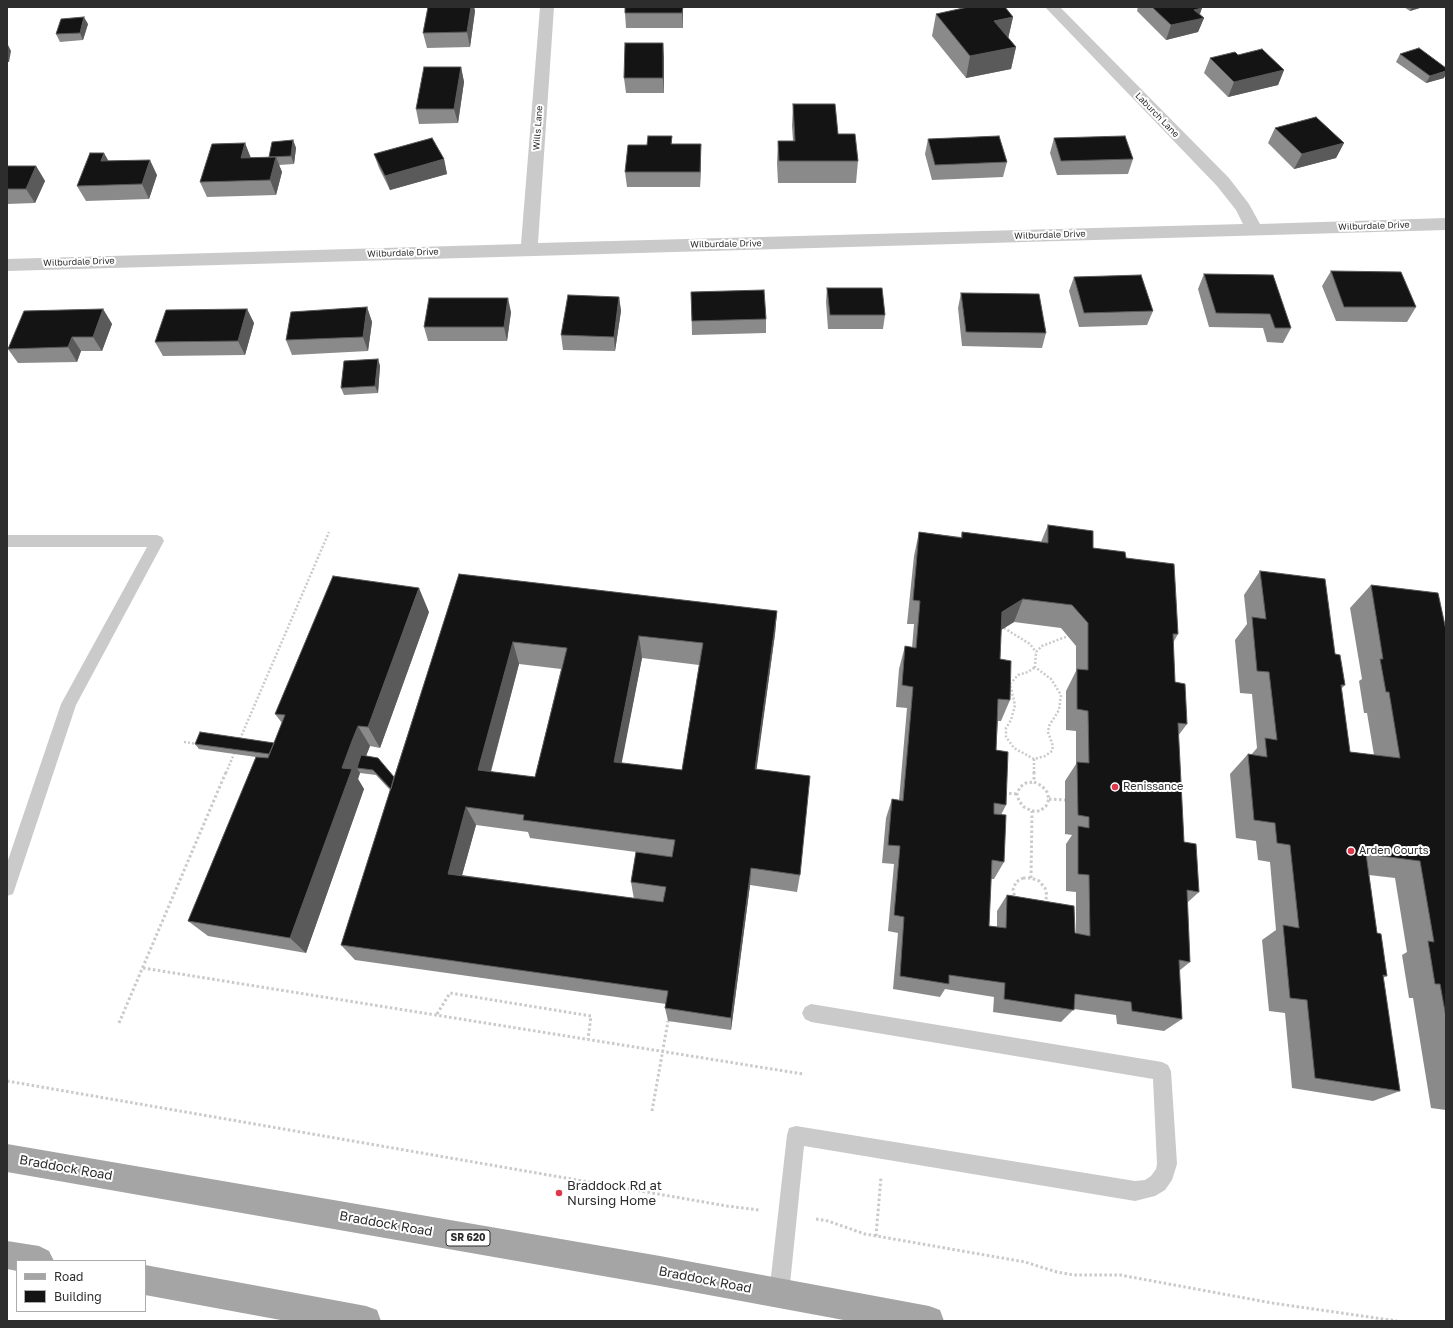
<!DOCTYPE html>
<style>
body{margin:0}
#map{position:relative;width:1453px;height:1328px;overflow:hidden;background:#fff;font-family:"Golos Text",sans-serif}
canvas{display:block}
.frame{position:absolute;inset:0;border:8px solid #2d2d2d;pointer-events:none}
.legend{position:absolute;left:16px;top:1260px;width:130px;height:52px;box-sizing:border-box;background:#fff;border:1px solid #ababab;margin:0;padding:5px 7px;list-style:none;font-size:12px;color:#2d2d2d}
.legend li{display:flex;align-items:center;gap:8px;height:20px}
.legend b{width:20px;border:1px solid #ababab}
</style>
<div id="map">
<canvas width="1453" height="1328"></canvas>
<div class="frame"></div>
<ul class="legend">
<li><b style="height:5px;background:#a5a5a5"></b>Road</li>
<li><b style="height:11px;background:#141414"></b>Building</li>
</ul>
</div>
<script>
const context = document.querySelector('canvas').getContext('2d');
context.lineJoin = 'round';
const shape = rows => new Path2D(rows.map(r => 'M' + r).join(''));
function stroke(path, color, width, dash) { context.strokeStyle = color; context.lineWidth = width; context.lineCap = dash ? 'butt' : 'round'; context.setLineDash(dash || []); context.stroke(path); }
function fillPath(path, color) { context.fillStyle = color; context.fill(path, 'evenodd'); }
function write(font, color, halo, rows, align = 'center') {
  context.font = font + ' "Golos Text",sans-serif'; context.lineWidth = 4; context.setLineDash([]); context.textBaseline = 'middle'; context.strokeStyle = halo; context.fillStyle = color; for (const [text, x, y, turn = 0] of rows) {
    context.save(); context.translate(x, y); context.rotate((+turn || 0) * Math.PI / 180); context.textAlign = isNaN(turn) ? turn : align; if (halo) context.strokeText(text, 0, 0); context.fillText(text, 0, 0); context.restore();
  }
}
stroke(shape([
 [1004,628,1030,644,1036,652],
 [240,739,329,532],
 [184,742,198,744],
 [1034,759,1014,748,1006,737,1006,728,1011,720,1015,705,1010,684,1018,675,1028,672,1035,667],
 [226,773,234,754],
 [1034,773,1034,759,1045,756,1052,751,1053,746,1048,732,1049,726,1059,710,1061,695,1051,679,1035,667,1036,652,1042,646,1068,636]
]), '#cacaca', 2.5, [2, 2]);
stroke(shape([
 [1034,772,1034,782],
 [1034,782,1042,786,1047,792,1049,799,1046,806,1040,811,1032,811,1024,807,1019,801,1017,794,1020,787,1026,783,1034,782],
 [1004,793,1017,794],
 [1049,799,1066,800],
 [1023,878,1031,878,1039,881,1045,888,1047,896,1044,904,1038,908,1029,909,1020,905,1015,898,1013,890,1016,882,1023,878],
 [1031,878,1032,811],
 [143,968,803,1074],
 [437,1014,450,993,591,1016,588,1039],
 [119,1023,226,772],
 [7,1081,727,1206,759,1210],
 [652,1111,668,1021],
 [816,1219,828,1221,865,1234,1025,1262,1057,1272,1074,1275,1120,1275,1272,1303,1397,1321],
 [876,1236,881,1177]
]), '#cacaca', 3, [2.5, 2.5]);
fillPath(shape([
 [7,535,157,535,162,537,164,541,76,705,13,894,7,896,7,863,61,704,147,547,7,547,7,535],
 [811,1004,1162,1062,1168,1065,1171,1071,1177,1164,1172,1180,1165,1190,1155,1196,1135,1201,804,1146,789,1294,786,1301,779,1304,772,1301,769,1294,787,1135,789,1128,796,1126,1135,1181,1145,1180,1151,1176,1156,1169,1157,1164,1153,1079,811,1022,805,1019,802,1013,805,1007,811,1004]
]), '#cacaca');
fillPath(shape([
 [540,7,554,7,538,243,1243,224,1236,210,1217,186,1045,7,1060,7,1229,178,1249,204,1260,224,1446,218,1446,230,7,271,7,259,521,244,540,7]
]), '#cacaca');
fillPath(shape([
 [7,1144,660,1256,929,1306,940,1310,944,1321,849,1321,660,1286,7,1172,7,1144],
 [7,1241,39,1246,49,1251,54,1261,17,1261,17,1271,7,1269,7,1241],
 [145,1265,366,1306,377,1310,381,1321,286,1321,145,1295,145,1265]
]), '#a5a5a5');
fillPath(shape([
 [428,7,474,7,475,11,470,47,427,48,423,33],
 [625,7,683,7,683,28,626,28,625,13],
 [1138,7,1202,7,1200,14,1204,18,1198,32,1166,40,1137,11],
 [1404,7,1423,7,1410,11],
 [936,14,1013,17,1008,38,1016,47,1011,69,966,78,932,36],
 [88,24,83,40,60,42,56,34],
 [1400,54,1444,78,1426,83,1396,62],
 [1238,55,1284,70,1278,85,1228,97,1204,73,1210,58],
 [664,58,664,93,626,93,624,78],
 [461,67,464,82,458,123,419,124,416,109],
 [793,104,858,161,856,183,778,183,777,163,778,141,793,141,792,126],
 [1275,128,1344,143,1336,158,1294,169,1268,143],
 [672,136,672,144,701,159,700,187,627,187,625,172,647,145],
 [1054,138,1133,159,1128,174,1057,175,1050,153],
 [928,139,1007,162,1003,177,932,180,925,154],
 [293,140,296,148,294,164,279,165,282,172,276,195,207,197,200,182,245,143,250,158,269,157],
 [374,154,444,159,447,174,390,190,379,168],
 [109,161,157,175,149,199,86,201,77,186],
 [7,166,36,166,45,181,35,203,7,204],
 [1331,271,1416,307,1407,322,1336,321,1322,286],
 [1204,274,1273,275,1291,328,1283,343,1267,342,1263,328,1209,327,1198,289],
 [1074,277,1153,311,1147,325,1079,327,1069,291],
 [827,288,885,315,883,329,828,329,826,302],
 [691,292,766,319,766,333,692,335],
 [961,293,1046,333,1042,348,962,346,958,308],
 [619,297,621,311,615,351,563,350,561,335],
 [367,307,372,322,368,351,292,355,286,340],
 [103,309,112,324,102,351,81,351,77,362,18,363,8,349],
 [247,309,254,323,245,355,163,356,155,342],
 [511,312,507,341,428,341,424,327],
 [378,359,380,366,378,393,344,395,341,388],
 [1048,525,1093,548,1126,558,1178,634,1173,643,1175,682,1187,724,1178,736,1184,842,1199,892,1187,903,1190,962,1179,971,1182,1019,1164,1031,1117,1024,1116,1015,1074,1009,1061,1022,993,1012,994,997,945,989,940,997,893,989,898,933,888,931,894,864,882,863,886,818,892,799,899,800,907,708,896,707,899,669,905,646,912,648,914,624,907,624,914,556,919,532,961,537,962,532,1041,542],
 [1014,622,1061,628,1076,646,1076,671,1066,691,1066,730,1076,731,1076,764,1065,781,1065,834,1072,835,1066,844,1066,891,1076,892,1076,933,1075,933,1007,895,997,911,997,927,989,926,991,879,994,879,1004,862,1001,815,1006,805,996,750,998,721,1001,721,1010,700,1000,659,1001,630],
 [1260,571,1335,654,1345,685,1341,689,1350,752,1374,755,1367,713,1364,713,1359,681,1362,679,1350,608,1371,585,1446,630,1446,1110,1431,1108,1413,998,1409,998,1402,955,1407,952,1395,878,1369,875,1377,933,1387,976,1383,978,1400,1091,1373,1101,1292,1088,1285,1013,1269,1011,1262,940,1276,930,1270,862,1258,860,1256,841,1236,838,1230,774,1248,754,1251,755,1257,748,1252,694,1240,693,1235,640,1247,624,1244,595],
 [459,574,777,611,775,634,756,769,800,875,797,892,750,885,731,1030,668,1021,665,1008,666,1004,355,960,341,945,390,790,376,775,360,773,358,779,364,789,306,953,208,936,188,921,256,757,199,749,195,744,274,743,282,723,275,714,429,612,380,748,370,746,366,756,394,777],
 [642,658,699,665,682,770,621,763],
 [519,664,561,669,535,777,491,772],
 [476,825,528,832,530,838,636,852,631,882,634,899,462,875]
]), '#8a8a8a');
fillPath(shape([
 [471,7,474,7,475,11,470,47,467,32],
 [683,7,683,28,682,13],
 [1412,7,1423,7,1410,11],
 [1202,8,1198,19,1204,18,1198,32,1166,40,1171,25,1194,10],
 [84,17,88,24,83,40,80,33],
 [1013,17,1008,39,994,21],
 [7,43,11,51,9,62,7,62],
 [663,43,664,58,664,93,663,78],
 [1016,47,1011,69,966,78,970,56],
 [461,67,464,82,458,123,454,109],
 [1284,70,1278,85,1228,97,1234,82],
 [1446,71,1446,74,1444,78,1426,83,1430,76],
 [293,140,296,148,294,164,291,156],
 [245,143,251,158,241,158],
 [1344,143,1336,158,1294,169,1302,154],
 [701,144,701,159,700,187,700,172],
 [104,153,112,167,101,161],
 [276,157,282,172,276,195,270,180],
 [444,159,447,174,390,190,385,176],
 [150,160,157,175,149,199,142,184],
 [36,166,45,181,35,203,26,189],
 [619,297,621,311,615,351,614,337],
 [508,298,511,312,507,341,504,327],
 [367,307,372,322,368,351,363,337],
 [103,309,112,324,102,351,93,337],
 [247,309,254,323,245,355,238,341],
 [72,337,81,351,77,362,68,347],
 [378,359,380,366,378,393,375,386],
 [419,588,429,612,380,748,368,727],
 [1023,599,1014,622,993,635,1002,612],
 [777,611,775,634,754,788,755,769],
 [639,636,642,658,618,782,614,762],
 [513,642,519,664,486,789,478,770],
 [358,726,370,746,364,761,357,768,360,773,358,779,364,789,306,953,290,938,342,768,352,741],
 [466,807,476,825,458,890,448,874],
 [751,868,750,885,731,1030,731,1018]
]), '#5a5a5a');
const building = shape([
 [428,7,471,7,467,32,423,33,428,7],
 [625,7,683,7,682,13,625,13,625,7],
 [968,7,1005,7,1013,17,994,21,1016,47,970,56,936,14,968,7],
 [1152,7,1202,7,1202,8,1194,10,1204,18,1171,25,1152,7],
 [84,17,80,33,56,34,61,19,84,17],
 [625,43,663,43,663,78,624,78,625,43],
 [1419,48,1446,68,1446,71,1430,76,1400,54,1419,48],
 [1262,49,1284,70,1234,82,1210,58,1235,52,1238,55,1262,49],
 [424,67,461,67,454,109,416,109,424,67],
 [793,104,835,104,838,134,855,134,858,161,779,161,778,141,795,141,793,104],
 [1316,117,1344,143,1302,154,1275,128,1316,117],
 [648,136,672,136,671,144,701,144,700,172,625,172,628,145,647,145,648,136],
 [999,136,1007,162,935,165,928,139,999,136],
 [1125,136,1133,159,1061,161,1054,138,1125,136],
 [432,138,444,159,385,176,374,154,432,138],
 [293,140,291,156,269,157,272,142,293,140],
 [245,143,241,158,276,157,270,180,200,182,212,144,245,143],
 [90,153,104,153,101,161,150,160,142,184,77,186,90,153],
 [7,166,36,166,26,189,7,189,7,166],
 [1331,271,1401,272,1416,307,1344,307,1331,271],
 [1204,274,1273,275,1291,328,1275,328,1270,314,1216,313,1204,274],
 [1141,275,1153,311,1084,313,1074,277,1141,275],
 [827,288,882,288,885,315,830,315,827,288],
 [764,290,766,319,692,321,691,292,764,290],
 [961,293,1039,294,1046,333,966,332,961,293],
 [568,295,619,297,614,337,561,335,568,295],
 [429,298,508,298,504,327,424,327,429,298],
 [367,307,363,337,286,340,291,312,367,307],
 [103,309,93,337,72,337,68,347,8,349,24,311,103,309],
 [247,309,238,341,155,342,166,310,247,309],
 [378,359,375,386,341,388,344,361,378,359],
 [1048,525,1093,531,1093,548,1125,552,1126,558,1174,564,1178,634,1173,634,1175,682,1185,684,1187,724,1178,723,1184,842,1196,844,1199,892,1187,890,1190,962,1179,960,1182,1019,1132,1011,1131,1002,1075,994,1074,1010,1004,999,1005,983,949,975,949,984,900,976,904,917,894,915,900,846,888,845,892,799,903,801,913,687,902,685,905,646,916,648,920,601,913,600,919,532,962,538,962,532,1048,543,1048,525],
 [1023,599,1072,605,1088,623,1088,670,1077,669,1077,709,1088,711,1089,763,1077,762,1078,815,1089,817,1089,828,1078,826,1078,874,1089,875,1090,936,1075,933,1074,906,1007,895,1006,928,989,926,992,860,1004,862,1006,815,994,814,994,803,1006,805,1008,752,996,750,998,699,1010,700,1011,661,1000,659,1002,612,1023,599],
 [1260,571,1325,579,1335,654,1340,655,1345,685,1341,685,1350,752,1400,758,1389,692,1386,692,1380,659,1383,659,1371,585,1438,593,1446,630,1446,1017,1440,984,1435,984,1428,941,1434,942,1420,861,1366,854,1377,933,1381,934,1387,976,1383,975,1400,1091,1315,1078,1307,1000,1290,998,1283,925,1299,928,1290,845,1277,843,1275,823,1254,820,1248,754,1267,757,1265,738,1277,740,1269,672,1257,671,1252,617,1266,619,1260,571],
 [459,574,777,611,755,769,810,776,800,875,751,868,731,1018,665,1008,668,991,341,945,459,574],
 [639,636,703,643,682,770,614,762,639,636],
 [513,642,567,648,535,777,478,770,513,642],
 [466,807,524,815,523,820,675,840,672,857,636,852,631,882,666,887,663,902,448,874,466,807],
 [333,576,419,588,368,727,358,726,352,741,342,768,352,769,290,938,188,921,256,757,268,758,285,715,275,714,333,576],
 [200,732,274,743,269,754,195,744,200,732],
 [361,755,378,758,394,777,391,789,373,770,357,768,361,755]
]);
fillPath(building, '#141414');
stroke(building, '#5a5a5a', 1);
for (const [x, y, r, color] of [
 [1115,787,4,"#dc374b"],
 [1351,851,4,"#dc374b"],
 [559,1193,4,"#dc374b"]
]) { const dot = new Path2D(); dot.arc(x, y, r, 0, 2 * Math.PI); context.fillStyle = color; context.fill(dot); stroke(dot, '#fff', 1.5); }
write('9px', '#2d2d2d', '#fff', [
 ["Laburch Lane",1157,115,46],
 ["Wills Lane",538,128,-86],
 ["Wilburdale Drive",1374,226,-2],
 ["Wilburdale Drive",1050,235,-2],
 ["Wilburdale Drive",726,244,-1],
 ["Wilburdale Drive",403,253,-2],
 ["Wilburdale Drive",79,262,-2]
]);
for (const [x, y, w] of [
 [468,1238,44]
]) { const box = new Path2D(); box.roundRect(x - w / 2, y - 8, w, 16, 3); context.fillStyle = '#fff'; context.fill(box); stroke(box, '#2d2d2d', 1); }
write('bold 10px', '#2d2d2d', null, [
 ["SR 620",468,1238]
]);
write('11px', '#2d2d2d', '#fff', [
 ["Renissance",1123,787],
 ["Arden Courts",1359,851]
], 'left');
write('13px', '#2d2d2d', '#fff', [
 ["Braddock Road",66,1168,10],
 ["Braddock Road",386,1224,10],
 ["Braddock Road",705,1280,11]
]);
write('13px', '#2d2d2d', '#fff', [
 ["Braddock Rd at",567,1186],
 ["Nursing Home",567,1201]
], 'left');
</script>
